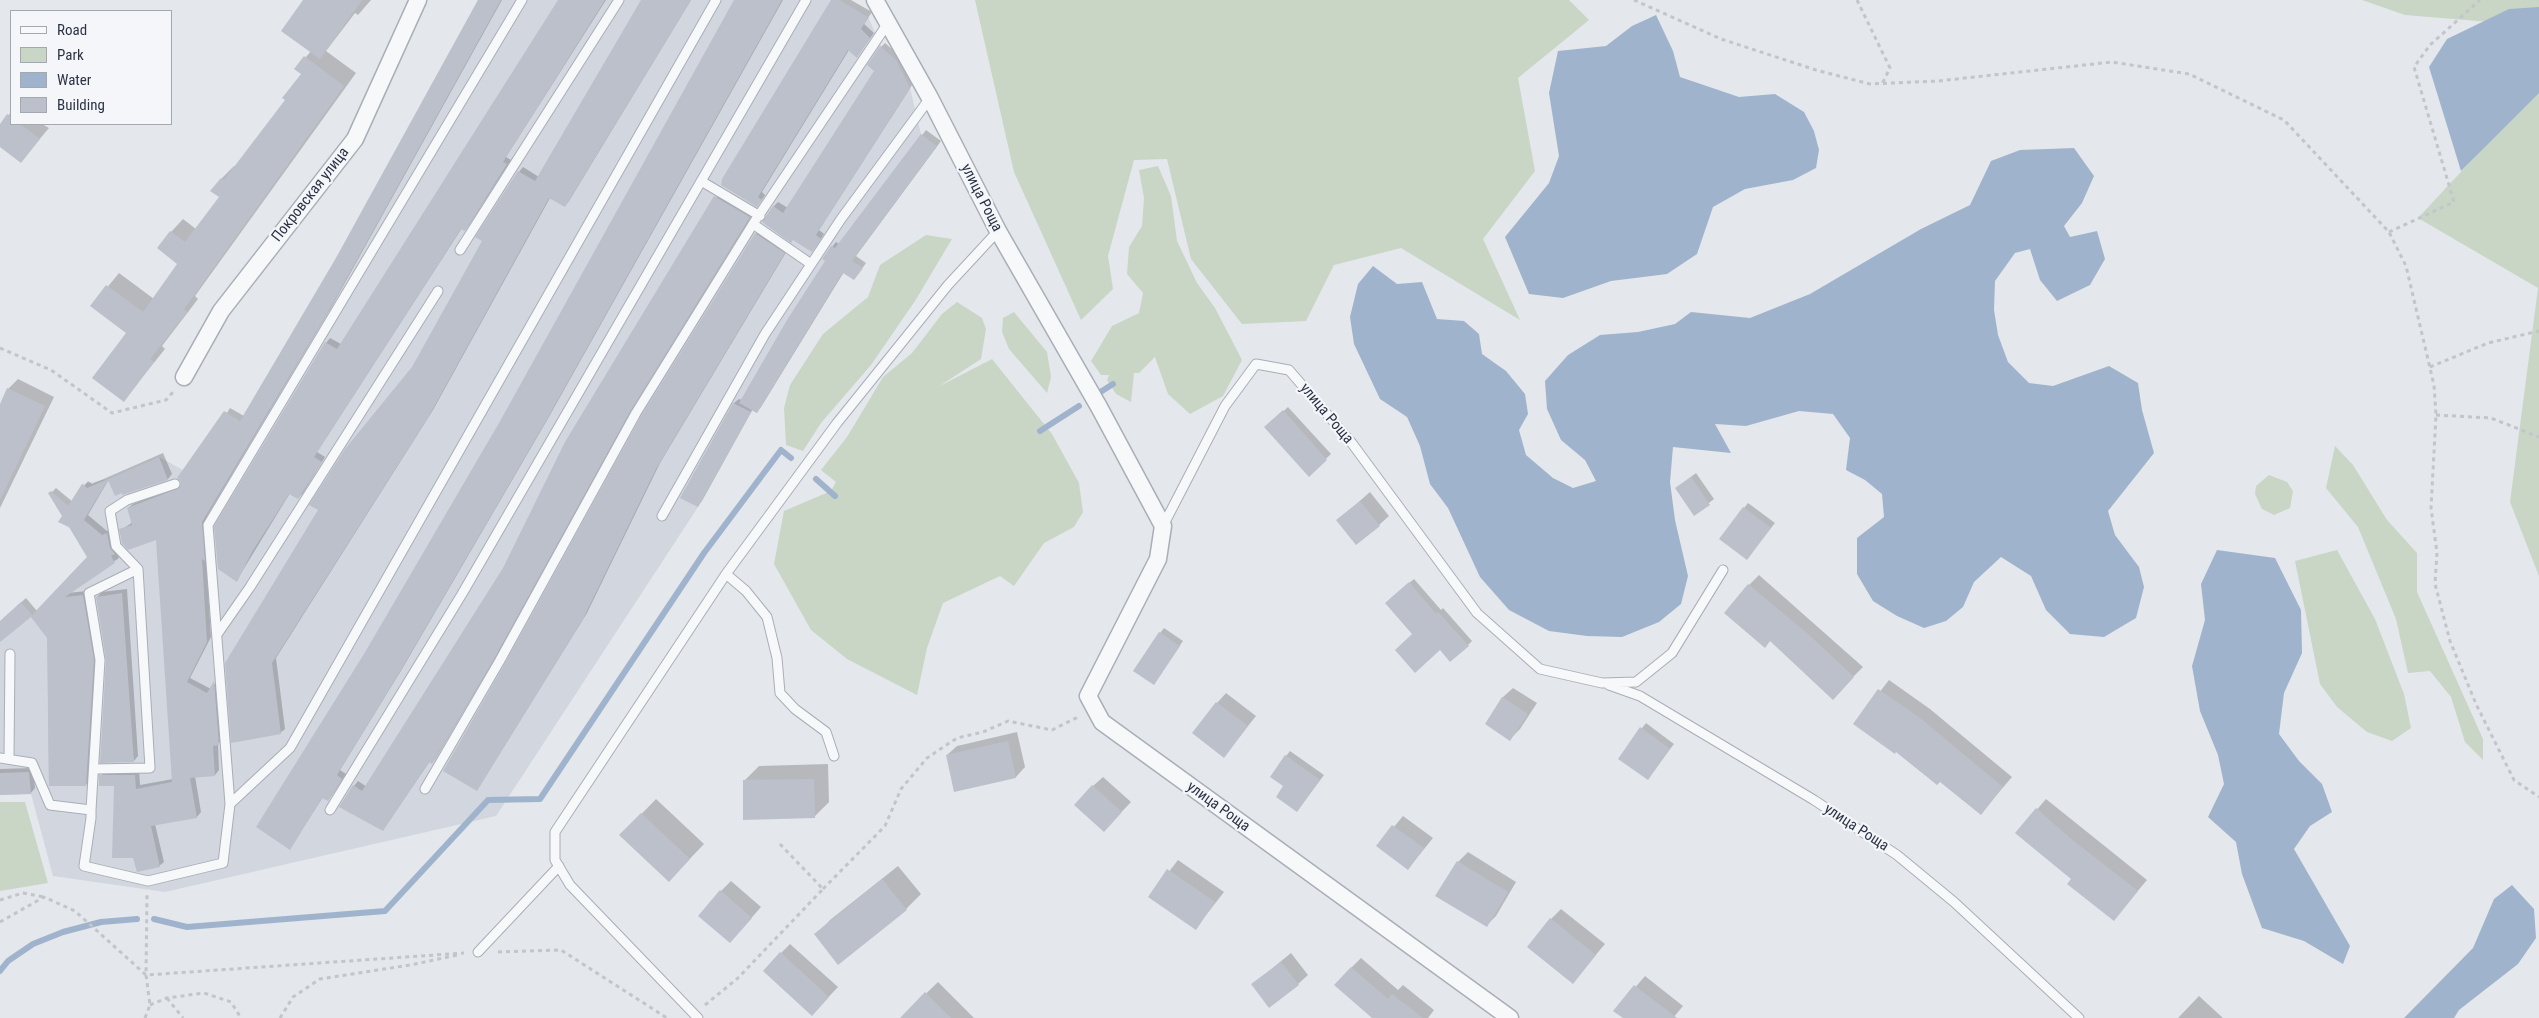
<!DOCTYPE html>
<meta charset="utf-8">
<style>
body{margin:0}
#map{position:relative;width:2539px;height:1018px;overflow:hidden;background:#e4e7ec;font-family:"Roboto Condensed",sans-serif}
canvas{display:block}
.legend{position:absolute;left:10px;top:10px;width:162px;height:115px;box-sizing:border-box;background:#f4f6f9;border:1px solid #a4a8b1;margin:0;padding:6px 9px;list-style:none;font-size:15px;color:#2b3445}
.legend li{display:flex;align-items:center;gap:10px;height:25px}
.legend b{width:25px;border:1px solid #a4a8b1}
</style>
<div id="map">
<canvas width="2539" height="1018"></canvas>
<ul class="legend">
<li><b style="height:6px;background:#f7f8fa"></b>Road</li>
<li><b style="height:14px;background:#c9d6c5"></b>Park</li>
<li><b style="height:14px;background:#9fb4cc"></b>Water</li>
<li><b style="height:14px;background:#bbc0ca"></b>Building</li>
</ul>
</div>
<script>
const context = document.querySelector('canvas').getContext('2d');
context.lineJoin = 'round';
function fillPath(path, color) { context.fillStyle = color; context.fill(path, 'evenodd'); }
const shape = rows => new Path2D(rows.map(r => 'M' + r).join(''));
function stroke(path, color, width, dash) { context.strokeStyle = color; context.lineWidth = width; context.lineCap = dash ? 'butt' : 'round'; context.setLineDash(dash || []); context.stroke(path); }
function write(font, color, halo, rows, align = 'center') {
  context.font = font + ' "Roboto Condensed",sans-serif'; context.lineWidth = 4.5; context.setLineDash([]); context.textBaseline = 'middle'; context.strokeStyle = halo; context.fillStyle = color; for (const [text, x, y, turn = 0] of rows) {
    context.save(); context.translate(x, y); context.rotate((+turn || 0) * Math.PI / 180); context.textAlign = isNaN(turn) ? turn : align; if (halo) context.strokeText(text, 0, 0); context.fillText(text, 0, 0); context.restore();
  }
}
fillPath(shape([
 [478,0,840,0,868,17,882,48,897,61,910,88,921,134,937,146,840,277,757,413,751,410,698,507,496,816,165,892,53,876,31,794,0,795,0,621,21,602,32,615,87,557,79,544,87,538,59,522,82,484,108,479,159,457,183,470,224,411,240,421,336,258]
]), '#d2d6de');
fillPath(shape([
 [975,0,1569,0,1589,20,1518,78,1535,171,1483,239,1520,320,1401,248,1334,265,1306,321,1242,324,1191,259,1167,159,1134,160,1108,256,1113,289,1081,320,1014,172],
 [2362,0,2539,0,2539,26,2405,15],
 [2539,88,2539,576,2510,502,2538,288,2418,218],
 [1158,166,1171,196,1177,241,1197,283,1215,308,1242,360,1223,396,1190,414,1168,394,1155,357,1139,373,1134,373,1131,402,1116,394,1107,380,1109,375,1101,375,1091,361,1112,326,1139,313,1143,293,1127,274,1129,247,1142,226,1144,198,1139,170],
 [926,235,952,239,915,301,871,365,821,423,803,451,786,445,784,408,790,385,823,334,868,297,880,265],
 [957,302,982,318,986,329,981,359,938,387,992,359,1052,434,1079,483,1083,512,1074,527,1044,543,1014,586,1000,576,943,603,927,648,917,695,847,659,811,630,774,564,784,511,831,491,836,482,821,470,847,437,883,377,912,353,942,314],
 [1014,312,1047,352,1051,377,1047,393,1009,349,1002,332,1003,318],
 [2335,446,2353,465,2387,520,2417,553,2417,592,2483,739,2483,760,2465,742,2451,697,2430,671,2408,673,2396,619,2358,527,2326,488],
 [2269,475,2287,482,2293,491,2290,508,2274,515,2262,509,2255,494,2256,486],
 [2337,550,2375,619,2404,694,2411,728,2392,741,2367,732,2337,707,2320,684,2295,561],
 [0,802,25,802,48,883,0,891]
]), '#c9d6c5');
fillPath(shape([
 [2539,7,2539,93,2461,171,2429,67,2447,39,2509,9],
 [1656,15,1673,51,1680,77,1739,97,1775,94,1804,112,1814,131,1819,150,1816,168,1793,180,1745,189,1713,207,1697,254,1667,274,1611,281,1563,298,1529,294,1505,237,1549,183,1559,156,1549,93,1558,51,1606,46,1632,26],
 [2074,148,2094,176,2082,203,2064,226,2070,237,2097,231,2105,259,2090,285,2057,301,2040,280,2030,249,2015,253,1995,281,1994,310,1998,335,2008,362,2029,383,2053,386,2109,366,2138,383,2142,410,2154,453,2108,511,2115,535,2139,567,2144,587,2136,618,2104,637,2070,634,2046,610,2031,576,2001,557,1974,582,1963,607,1946,621,1924,628,1897,616,1873,601,1857,574,1857,538,1884,517,1882,494,1865,480,1846,470,1850,438,1833,414,1799,411,1746,426,1715,424,1731,453,1673,447,1670,482,1675,520,1688,576,1681,604,1659,622,1622,637,1587,636,1549,631,1509,610,1480,577,1448,508,1430,484,1420,446,1407,417,1380,399,1354,344,1350,317,1358,284,1373,266,1397,284,1422,282,1437,319,1464,321,1479,334,1482,354,1506,371,1525,394,1528,414,1519,430,1526,455,1553,478,1573,488,1596,481,1585,460,1561,440,1547,409,1545,381,1568,355,1600,335,1638,332,1675,324,1691,312,1750,318,1810,294,1921,229,1970,205,1991,161,2020,150],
 [2217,550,2275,558,2301,610,2302,653,2284,693,2279,734,2299,761,2322,784,2332,812,2310,826,2294,849,2350,946,2343,964,2304,941,2262,928,2242,874,2236,842,2208,817,2224,784,2218,755,2200,711,2192,666,2205,620,2201,584],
 [2512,885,2534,909,2536,938,2518,964,2459,1010,2454,1018,2404,1018,2473,948,2494,899]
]), '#9fb4cc');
fillPath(shape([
 [304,0,371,0,358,15,355,13,326,51,356,73,195,296,198,299,162,346,165,349,124,400,128,333,92,306,119,273,154,299,179,264,171,232,183,219,196,229,220,197,222,178,234,166,236,168,287,100,302,74,296,69,311,51],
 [480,0,502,0,332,306,207,516,209,555,206,557,211,637,190,678,211,689,218,679,223,739,218,744,219,770,215,775,195,776,201,812,197,817,155,824,164,862,159,866,115,785,101,776,105,771,139,770,140,785,173,779,157,538,121,530,133,522,128,508,133,504,181,486,230,408,244,416,338,258],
 [560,0,606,0,506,157,511,160,469,225,465,229,462,228,317,452,325,457,303,493,298,498,290,493,237,580,326,343,330,338,341,344],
 [643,0,691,0,569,201,565,206,550,198,433,410,276,658,285,729,280,733,233,741,413,368,484,241,519,172,523,167,539,177],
 [735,0,783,0,546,422,402,669,340,770,346,774,332,795,328,800,323,797,290,848,365,655,500,424],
 [833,0,851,0,872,12,864,24,874,33,857,56,849,50,762,192,765,195,761,201,722,185],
 [885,43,901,57,914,82,819,230,824,234,816,246,773,207,778,202,788,208,876,70,881,47],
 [11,112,11,124,42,124,49,128,21,161,0,145,0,126],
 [926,130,941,141,856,256,866,263,858,274,844,272,761,407,756,411,753,409,702,501,698,506,682,498,734,403,739,399,742,400,827,261,832,247,836,242,839,244],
 [720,192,754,212,635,404,498,653,436,758,432,763,430,761,383,830,354,786,358,781,367,787,504,569],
 [760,229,788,249,660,463,587,613,477,790,756,234],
 [18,379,54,397,0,508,0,406,8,389],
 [1288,407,1331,454,1309,475,1271,423],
 [163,453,172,474,168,479,123,494,109,479,88,515,107,531,112,530,119,558,68,593,87,591,98,655,90,780,86,785,49,785,48,638,32,615,0,641,0,622,26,598,37,611,88,557,50,494,56,488,73,502,88,481,92,484],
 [1696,473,1714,499,1695,514,1676,488],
 [1370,492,1389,516,1379,525,1338,520],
 [1748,503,1775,523,1747,558,1744,508],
 [1759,575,1863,667,1842,688,1771,640,1765,646,1749,585],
 [1414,579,1441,610,1443,608,1472,641,1468,645,1440,649,1414,634,1391,598],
 [127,589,138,756,134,761,97,597,102,592],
 [1164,628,1183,641,1154,683,1160,633],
 [1889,680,1930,709,2012,777,1981,813,1940,781,1855,724],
 [1513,688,1537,703,1520,729,1510,739,1486,723,1503,697],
 [1226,693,1256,716,1224,756,1217,703],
 [1646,723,1674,744,1648,778,1619,758],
 [1017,732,1025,767,1016,777,947,755,957,746],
 [1290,751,1324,775,1297,811,1285,786,1286,756],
 [828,764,829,802,814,817,744,781,759,766],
 [33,768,35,788,31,793,0,793,0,769],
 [1103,777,1131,802,1113,821,1093,786],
 [656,799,704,844,683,866,621,835],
 [2046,799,2147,880,2114,919,2073,879,2017,833],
 [1403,816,1433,838,1408,869,1378,846],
 [1468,852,1516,882,1496,916,1486,926,1458,862],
 [1178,860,1224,892,1196,928,1150,896],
 [898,866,921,894,906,909,816,935,830,920],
 [731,881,761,907,739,932,721,891],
 [1561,909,1605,944,1573,982,1551,919],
 [790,944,838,987,821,1005,781,953],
 [1291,953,1308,975,1298,984,1253,984],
 [1361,958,1398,990,1403,985,1434,1010,1428,1018,1374,1018,1351,968],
 [1645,976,1683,1006,1673,1018,1625,1018,1615,1011],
 [938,982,974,1018,907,1018,904,1015],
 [2199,996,2223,1018,2178,1018]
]), '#0003');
stroke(shape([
 [1102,391,1113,384],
 [1040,431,1079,406],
 [816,479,835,496],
 [154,919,187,927,385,911,488,800,540,799,704,553,781,450,791,458],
 [0,971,8,961,33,944,63,932,101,922,137,919]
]), '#9fb4cc', 6);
fillPath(shape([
 [303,0,362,0,320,59,281,31],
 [478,0,501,0,328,312,202,522,205,561,202,559,207,642,187,682,207,693,214,681,219,745,213,746,215,776,190,778,197,818,151,826,160,867,137,872,133,858,112,858,114,786,99,786,99,775,135,775,136,789,172,782,156,540,128,550,122,543,119,529,132,525,127,508,179,488,181,482,177,478,224,411,240,421,336,258],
 [558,0,605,0,503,162,507,164,465,231,461,229,314,457,322,462,298,499,289,494,252,552,237,582,218,569,214,526,325,342,337,349],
 [641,0,691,0,565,207,549,198,429,416,272,663,281,734,231,743,225,663,318,510,309,505,345,449,412,367,482,241,475,237,518,171,535,181],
 [734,0,782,0,542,428,398,675,337,775,342,779,328,801,322,798,290,850,256,827,364,654,499,423],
 [831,0,840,0,868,17,861,29,870,38,857,58,848,50,758,197,762,200,757,207,721,185,722,179],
 [880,46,897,61,910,88,816,235,821,239,812,252,793,240,791,243,762,222,773,206,783,213,874,71,867,65],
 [304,56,344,86,184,309,187,312,150,359,154,362,124,402,92,378,126,333,90,306,106,285,143,312,177,264,157,248,170,231,185,242,219,197,210,191,221,178,224,180,285,100,282,98,301,74,294,69],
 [7,114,11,117,11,124,20,124,40,139,21,163,0,147,0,124],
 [921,134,937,146,852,261,863,268,854,280,843,273,840,277,757,413,739,403,787,320,825,261,822,259,831,246,835,248],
 [714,196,750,217,631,410,494,659,432,764,429,762,383,831,339,807,353,785,362,791,503,568,565,442],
 [755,233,785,253,656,469,583,619,477,791,443,771,504,665,641,416],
 [7,388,45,406,0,500,0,404],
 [733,403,751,412,698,507,680,498],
 [1283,410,1327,460,1309,477,1264,427],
 [159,457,168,480,122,495,122,493,115,496,108,480,84,520,102,535,107,533,110,548,115,554,111,556,115,563,65,597,83,595,94,660,86,786,49,786,47,638,31,617,0,642,0,621,21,602,32,615,87,557,69,527,58,522,62,516,48,493,51,491,68,506,82,484,87,488],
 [1691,477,1710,505,1694,516,1675,488],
 [1360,501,1380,526,1356,545,1336,520],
 [1743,507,1771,528,1747,560,1719,539],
 [1409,582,1436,614,1438,612,1469,646,1450,662,1440,650,1415,673,1395,650,1412,634,1385,603],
 [1748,584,1808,634,1854,677,1833,700,1770,641,1765,648,1724,613],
 [122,593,134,762,100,763,106,660,96,597],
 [1159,632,1180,646,1154,685,1133,671],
 [1878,689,1920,718,2003,787,1981,815,1940,782,1937,785,1896,752,1895,754,1853,724],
 [1502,697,1528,714,1510,741,1485,724],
 [1216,702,1248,726,1224,758,1192,733],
 [1640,727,1670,749,1648,780,1618,759],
 [1008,741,1016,778,954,792,946,755],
 [1285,755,1320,780,1297,812,1276,797,1283,786,1270,777],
 [29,772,31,794,0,795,0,773],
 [814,779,815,818,743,820,743,780],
 [1092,785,1122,812,1104,832,1074,805],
 [2036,808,2070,838,2138,891,2114,921,2067,884,2071,879,2015,833],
 [641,813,690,859,669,882,619,835],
 [1392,825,1424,848,1408,870,1376,846],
 [1457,861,1508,892,1487,927,1435,896],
 [1167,869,1215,902,1196,930,1148,897],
 [882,879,907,910,838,965,814,934],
 [720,890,752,918,730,943,698,916],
 [1550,918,1596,955,1573,984,1527,947],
 [780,952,829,997,812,1016,763,971],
 [1281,962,1299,985,1269,1008,1251,984],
 [1351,967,1388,999,1392,994,1423,1018,1372,1018,1334,985],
 [1634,985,1677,1018,1623,1018,1613,1011],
 [925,992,951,1018,900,1018]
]), '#bbc0ca');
const service = shape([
 [522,0,208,525,230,804,290,748,716,0],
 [701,181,760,216],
 [753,224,811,264],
 [460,250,619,0],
 [662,516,765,334,841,219,930,98],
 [1163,526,1225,406,1256,364,1289,370,1351,442,1477,613,1540,669,1602,683,1636,682,1672,653,1723,570],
 [138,569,116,546,110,511,127,500,175,484],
 [726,574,746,591,767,617,777,658,780,693,795,709,826,732,834,756],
 [218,633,250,587,438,291],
 [1609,685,1640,696,1814,800,1897,855,1954,902,2079,1018],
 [9,757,10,654],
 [0,758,32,763,50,805,91,810],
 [94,769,150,768,138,569,89,593,100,660,91,810,91,818,84,866,148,881,223,863,230,804],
 [425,789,499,662,636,413,753,224,888,23],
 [330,810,462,594,806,0],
 [478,952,559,866],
 [698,1018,570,885,555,860,555,832,726,574,837,423,948,285,998,231]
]);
const minor = shape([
 [875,0,930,98,998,231,1099,407,1163,526,1158,559,1088,696,1102,722,1510,1018],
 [184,377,221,311,355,139,418,0]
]);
stroke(service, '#a9aeb7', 11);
stroke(minor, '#a9aeb7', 19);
stroke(shape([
 [1634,0,1721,39,1816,70,1870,84,1938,81,2112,62,2189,74,2284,120,2389,232,2406,266,2434,385,2436,415,2431,508,2437,553,2435,584,2450,641,2476,704,2514,780,2539,797],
 [1857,0,1890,68,1882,84],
 [2389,232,2454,202,2414,67,2430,45,2480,0],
 [0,348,51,370,112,413,166,400,173,392],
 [2430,367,2488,343,2539,331],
 [2436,415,2491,418,2539,437],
 [823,889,885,826,901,789,927,758,957,738,983,732,1008,721,1052,730,1078,717],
 [0,900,23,893,44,897],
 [0,922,44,897,75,911,146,975,464,953],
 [498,952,561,950,667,1018],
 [167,998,183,1018],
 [150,1005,167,998,204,993,231,1002,241,1018],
 [705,1005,738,978,823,889,778,842],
 [145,1018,150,1005,146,975,147,895],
 [280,1018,293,997,320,979,410,965,458,955]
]), '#c2c5cb', 3, [4, 4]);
stroke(service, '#f7f8fa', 9);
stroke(minor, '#f7f8fa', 16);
write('15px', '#2b3445', '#f4f6f9', [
 ["Покровская улица",311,195,-52],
 ["улица Роща",981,198,63],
 ["улица Роща",1326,414,50],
 ["улица Роща",1218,807,36],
 ["улица Роща",1856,828,33]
]);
</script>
